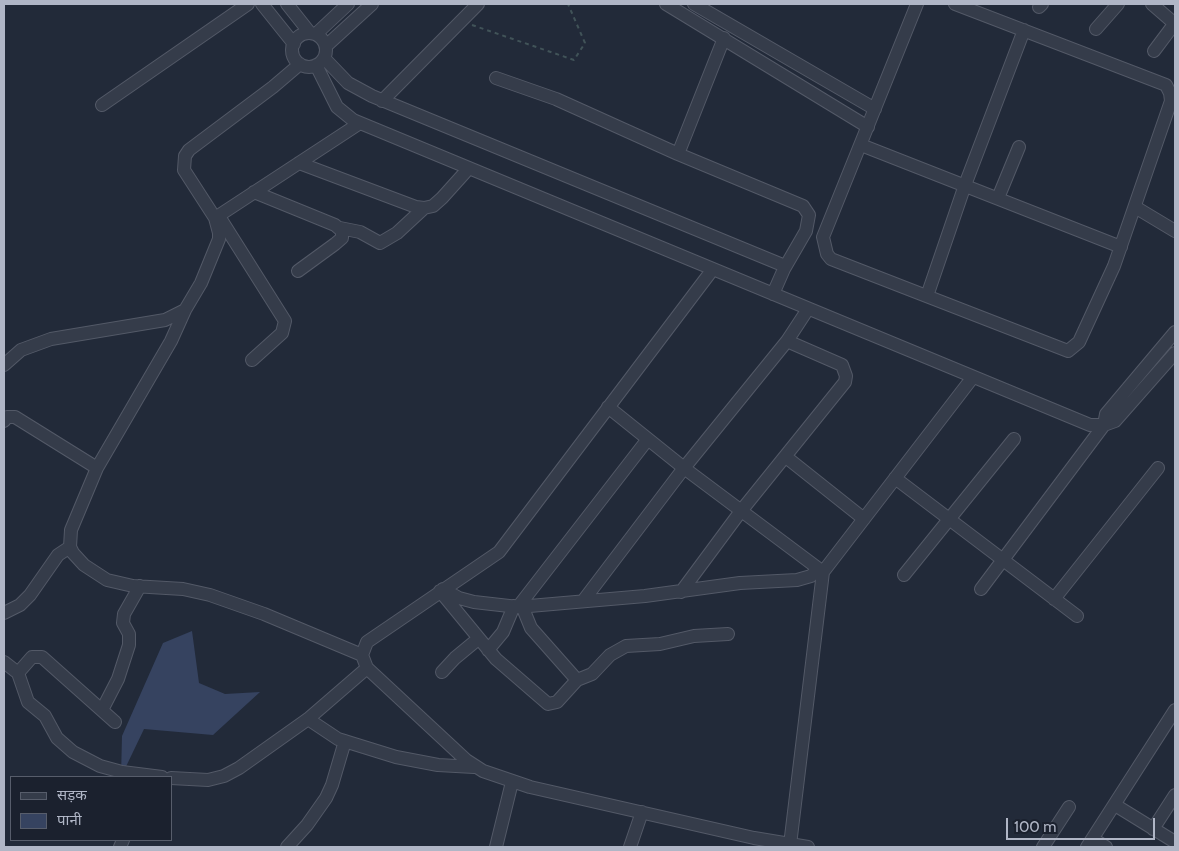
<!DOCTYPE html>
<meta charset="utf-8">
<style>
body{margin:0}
#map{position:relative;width:1179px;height:851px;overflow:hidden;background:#222a39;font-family:Cabin,"Noto Sans Devanagari",sans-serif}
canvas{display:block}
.frame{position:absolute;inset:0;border:5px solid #b0b6c6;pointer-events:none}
.legend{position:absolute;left:10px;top:776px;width:162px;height:65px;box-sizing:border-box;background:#1b212e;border:1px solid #575d6b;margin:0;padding:6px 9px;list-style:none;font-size:15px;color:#b0b6c6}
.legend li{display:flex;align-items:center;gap:10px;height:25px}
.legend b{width:25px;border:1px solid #575d6b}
.scale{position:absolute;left:1006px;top:818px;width:149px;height:22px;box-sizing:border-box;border:2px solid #b0b6c6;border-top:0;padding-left:6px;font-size:15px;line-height:18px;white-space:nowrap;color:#b0b6c6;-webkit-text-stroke:4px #1b212e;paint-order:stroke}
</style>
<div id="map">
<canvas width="1179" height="851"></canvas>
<div class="frame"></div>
<ul class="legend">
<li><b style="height:6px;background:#353c4a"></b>सड़क</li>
<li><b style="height:14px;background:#364360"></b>पानी</li>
</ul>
<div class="scale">100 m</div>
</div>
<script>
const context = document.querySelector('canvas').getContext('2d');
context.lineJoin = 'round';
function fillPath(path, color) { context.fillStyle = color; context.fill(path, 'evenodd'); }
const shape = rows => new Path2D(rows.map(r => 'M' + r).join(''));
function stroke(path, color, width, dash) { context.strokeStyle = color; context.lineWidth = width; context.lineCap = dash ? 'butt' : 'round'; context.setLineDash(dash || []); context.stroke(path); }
fillPath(shape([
 [192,631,199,683,225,694,260,692,213,735,144,729,121,777,122,736,163,643]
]), '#364360');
const minor = shape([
 [262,4,294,44],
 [287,4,310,33],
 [666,4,868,127],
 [694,4,875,109],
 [917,4,823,237,827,254,831,259,1068,351,1079,342,1114,266,1171,101,1170,93,1166,85,955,4],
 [1152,4,1175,24],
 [1039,7,1042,4],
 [1096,29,1118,4],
 '292 50a17 17 0 1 1 34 0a17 17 0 1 1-34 0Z',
 [316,34,348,4],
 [326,46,372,4],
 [1154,51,1175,23],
 [324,58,348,83,372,96,785,266],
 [316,65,337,107,353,120,1090,425,1104,425,1115,421,1175,353],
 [496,78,556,99,678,154,803,206,809,215,806,231,784,269,773,294],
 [382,101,478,4],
 [102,105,248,4],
 [861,145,1121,247],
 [678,154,724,38],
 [299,163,416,207,424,208,433,206,442,198,469,168],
 [254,192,335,225,342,231,342,238,335,244,298,271],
 [998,198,1019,147],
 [1135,207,1175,231],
 [215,218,360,123],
 [220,218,285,321,282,333,252,360],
 [340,228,360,232,380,243,397,233,424,208],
 [713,269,499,552,367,642,362,655,367,668,466,760,483,771,530,787,754,838,808,847],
 [927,296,965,185,1024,30],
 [185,310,171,341,97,468,71,530,70,547,73,553,84,565,107,580,133,586,183,589,210,595,264,614,362,655],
 [4,365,21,350,51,339,165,320,185,310,201,283,219,239,219,233,215,218,184,170,185,156,189,150,273,87,300,64],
 [608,407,684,468,823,572],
 [4,421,7,417,15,417,97,468],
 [786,457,864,519],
 [895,478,1077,616],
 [904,575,1014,439],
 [443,589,459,598,474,602,518,607,645,596,740,583,797,580,811,576,818,569],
 [981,589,1104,425,1106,414,1175,332],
 [440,591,496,659,548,704,557,702,577,680,592,674,610,655,626,646,660,644,694,636,728,634],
 [681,592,741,511,845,382,846,376,842,365,787,341],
 [1054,599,1158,468],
 [583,601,684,468,787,341,808,309],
 [522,606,531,628,577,680],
 [518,607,648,439],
 [4,613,20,605,30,595,58,555,70,547],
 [488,650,503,632,514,606],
 [4,662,18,673,28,702,45,716,57,738,73,752,100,766,122,772,162,777],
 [442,672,455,658,478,639],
 [18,673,32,657,42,657,115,722],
 [102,710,118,679,129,645,129,634,123,623,124,614,140,586],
 [308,719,338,739,396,757,438,765,474,767],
 [171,778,208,780,224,776,239,768,308,719,367,668],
 [1115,805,1175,842],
 [1153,829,1175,795],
 [1093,839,1106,847],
 [790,845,823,572,973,377],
 [120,847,123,840],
 [287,847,307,825,326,798,332,785,345,741],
 [496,847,512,782],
 [630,847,642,812],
 [1043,847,1069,807],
 [1087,847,1175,710]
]);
stroke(minor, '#535967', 14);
stroke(shape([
 [472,25,574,60,585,43,568,4]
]), '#415358', 2, [4, 4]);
stroke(minor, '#353c4a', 12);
</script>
